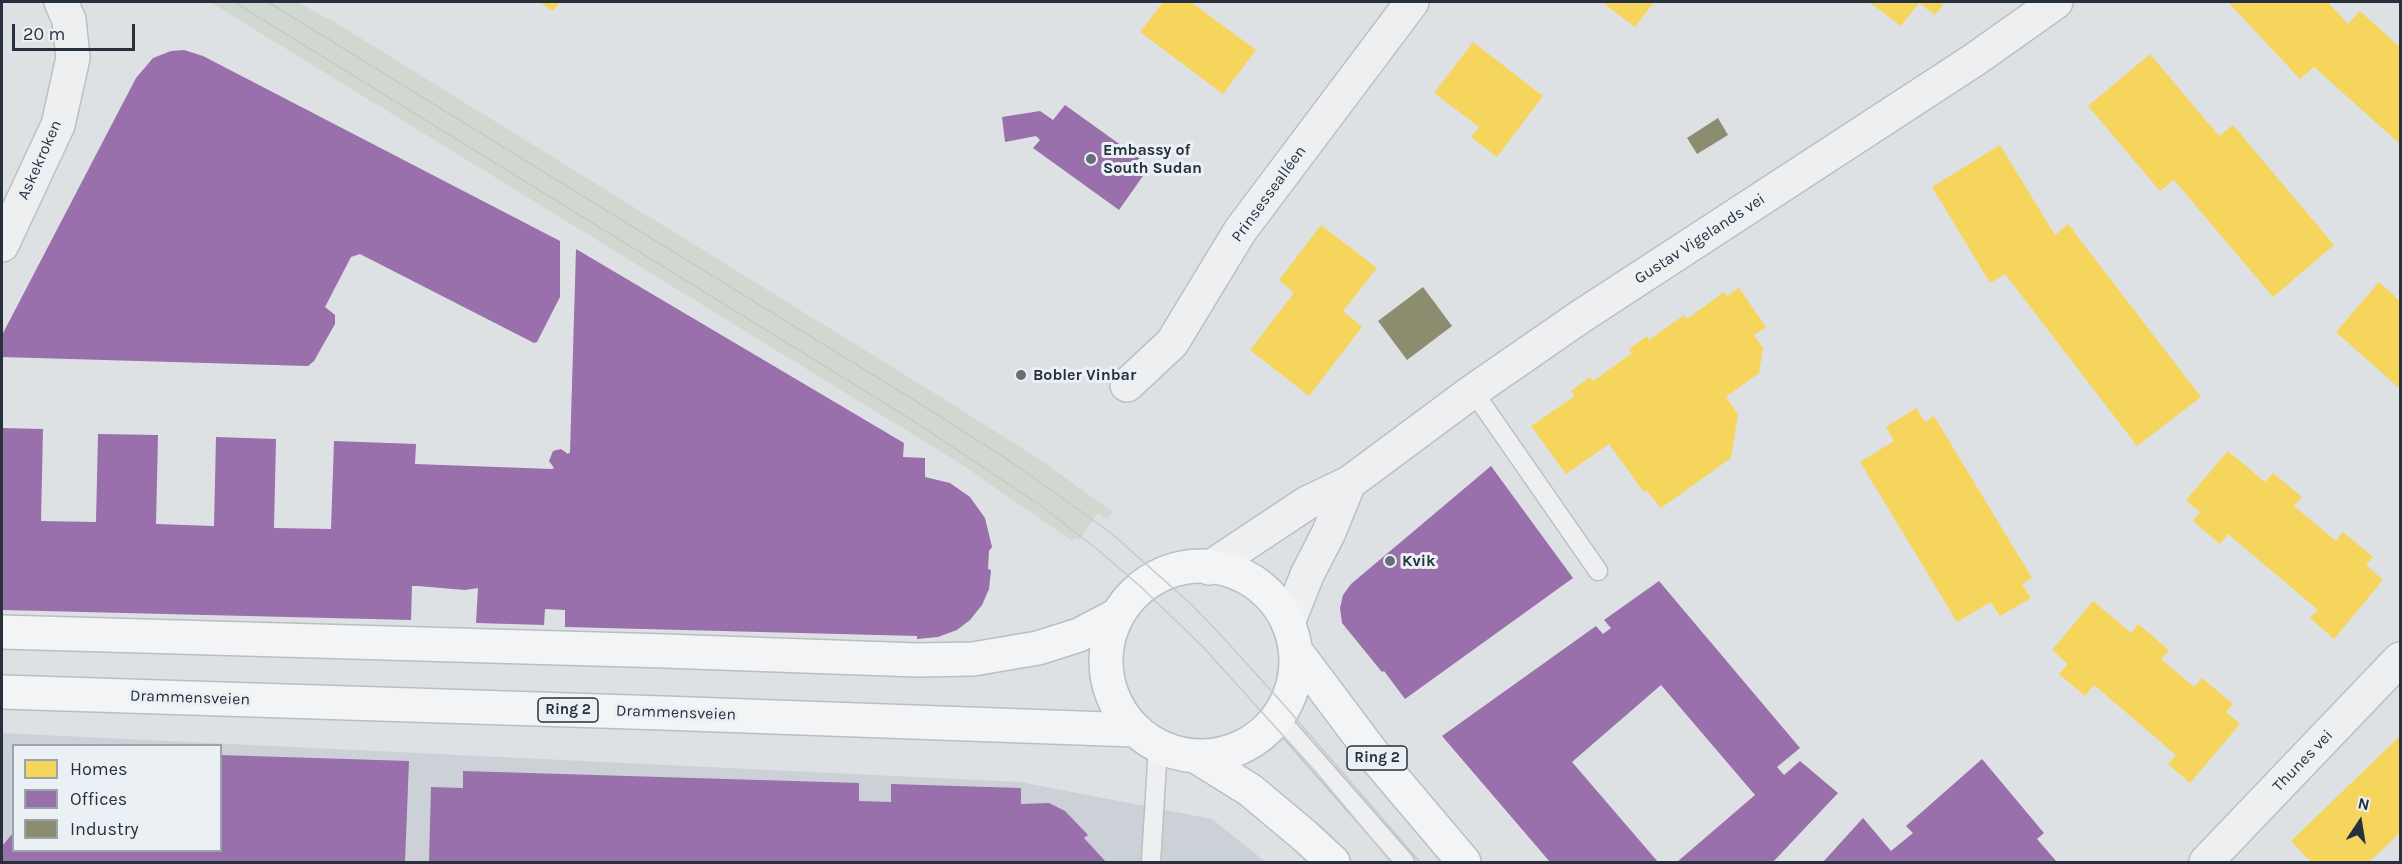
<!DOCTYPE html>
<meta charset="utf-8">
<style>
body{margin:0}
#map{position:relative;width:2402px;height:864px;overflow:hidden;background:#dee1e4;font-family:Karla,sans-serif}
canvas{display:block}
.frame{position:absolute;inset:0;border:3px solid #26313d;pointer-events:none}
.legend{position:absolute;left:12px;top:744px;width:210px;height:108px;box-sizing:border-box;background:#ebf0f4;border:2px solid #9ca4ab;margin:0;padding:8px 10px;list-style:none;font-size:18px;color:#26313d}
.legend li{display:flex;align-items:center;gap:12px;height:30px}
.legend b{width:30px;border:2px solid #9ca4ab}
.north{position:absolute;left:2330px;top:792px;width:60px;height:60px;-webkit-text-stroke:4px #ebf0f4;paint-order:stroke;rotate:12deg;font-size:16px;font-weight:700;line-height:24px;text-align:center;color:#26313d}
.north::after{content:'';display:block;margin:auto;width:21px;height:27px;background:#26313d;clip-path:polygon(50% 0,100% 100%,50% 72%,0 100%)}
.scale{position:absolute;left:12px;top:24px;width:123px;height:27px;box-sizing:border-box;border:3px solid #26313d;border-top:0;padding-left:8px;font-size:18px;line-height:21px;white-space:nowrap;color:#26313d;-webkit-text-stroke:4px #ebf0f4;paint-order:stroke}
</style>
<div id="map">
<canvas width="2402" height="864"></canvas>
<div class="frame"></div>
<ul class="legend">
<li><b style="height:16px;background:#f6d55c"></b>Homes</li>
<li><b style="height:16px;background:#9970ab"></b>Offices</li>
<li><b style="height:16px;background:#8c8c6e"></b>Industry</li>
</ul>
<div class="north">N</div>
<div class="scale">20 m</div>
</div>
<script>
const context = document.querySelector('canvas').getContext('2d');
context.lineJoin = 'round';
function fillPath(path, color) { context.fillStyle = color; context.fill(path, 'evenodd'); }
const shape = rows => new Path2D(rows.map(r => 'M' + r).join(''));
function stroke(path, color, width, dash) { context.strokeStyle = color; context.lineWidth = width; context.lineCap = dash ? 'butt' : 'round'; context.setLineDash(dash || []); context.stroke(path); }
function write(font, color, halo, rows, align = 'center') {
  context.font = font + ' Karla,sans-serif'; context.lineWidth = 6; context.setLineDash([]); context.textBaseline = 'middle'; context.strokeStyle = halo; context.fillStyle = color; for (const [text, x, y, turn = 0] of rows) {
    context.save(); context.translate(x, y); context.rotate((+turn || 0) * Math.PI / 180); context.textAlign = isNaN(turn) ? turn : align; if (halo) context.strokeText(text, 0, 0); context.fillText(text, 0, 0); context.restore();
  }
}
fillPath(shape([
 [2,733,1020,782,1212,819,1266,862,2,862],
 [14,746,220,746,220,850,14,850]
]), '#ccd1d7');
fillPath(shape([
 [210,2,297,2,336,23,952,404,1039,459,1113,512,1107,519,1098,513,1079,540,1075,537,1072,541,961,464]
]), '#d0d8cf');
fillPath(shape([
 [539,2,560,2,553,11],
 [1163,2,1191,2,1256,50,1223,94,1140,32],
 [1602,2,1654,2,1635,27],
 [1869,2,1945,2,1935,15,1919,3,1901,26],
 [2228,2,2328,2,2348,24,2360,11,2400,47,2400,144,2314,67,2300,79],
 [1473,42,1543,96,1497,157,1471,137,1479,127,1434,93],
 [2150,54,2219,136,2233,125,2334,245,2273,297,2174,180,2160,191,2088,106],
 [2000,145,2055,235,2068,224,2201,397,2137,446,2005,274,1990,283,1932,187],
 [1321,225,1377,268,1343,311,1362,327,1309,396,1250,350,1294,293,1279,280],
 [2379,282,2400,301,2400,389,2336,332],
 [1739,288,1766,327,1754,335,1763,348,1759,373,1726,397,1738,414,1731,458,1661,508,1646,490,1644,492,1609,444,1566,474,1531,426,1575,396,1571,391,1590,377,1593,381,1632,353,1629,349,1647,336,1649,340,1684,315,1687,319,1724,292,1727,296],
 [1916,408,1925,422,1934,416,2032,578,2022,584,2031,598,2000,616,1991,602,1957,622,1860,462,1894,441,1886,427],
 [2228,451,2265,482,2273,473,2302,497,2294,506,2336,541,2343,532,2373,557,2366,565,2383,580,2334,639,2310,618,2318,610,2228,534,2220,544,2193,521,2200,512,2186,500],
 [2093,601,2131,633,2138,624,2169,650,2161,659,2194,687,2202,678,2233,704,2226,712,2240,724,2190,783,2168,764,2176,755,2094,685,2085,696,2059,674,2068,664,2052,650],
 [2400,736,2400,833,2369,862,2311,862,2291,841]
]), '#f6d55c');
fillPath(shape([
 [184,50,203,56,560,241,560,297,537,342,534,343,360,254,351,257,325,307,335,315,335,324,314,361,308,366,2,357,2,335,136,78,153,58,171,51],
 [1065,105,1150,166,1119,210,1033,148,1040,140,1036,136,1005,142,1002,117,1040,111,1053,120],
 [576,249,904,443,903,457,925,458,925,477,950,483,970,497,985,518,992,547,989,551,988,569,991,570,989,589,982,605,970,620,957,630,938,637,917,639,917,636,565,627,565,610,545,609,544,625,476,623,478,588,465,590,418,586,412,586,411,620,2,610,2,428,43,429,41,521,96,522,98,434,158,435,156,524,214,526,216,437,276,439,274,528,331,529,334,441,416,444,415,464,552,469,554,468,549,461,553,451,561,449,568,454,570,452],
 [1491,466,1573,578,1405,699,1384,671,1382,672,1342,623,1340,608,1343,595,1351,584],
 [1659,581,1800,748,1777,767,1784,775,1800,761,1838,793,1773,862,1677,862,1755,795,1661,685,1572,762,1658,862,1550,862,1442,736,1596,626,1603,634,1611,628,1604,620],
 [220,755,409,761,405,862,2,862,2,846,14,832,14,850,220,850],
 [1982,759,2044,833,2037,839,2057,862,1823,862,1863,818,1891,851,1913,833,1906,826],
 [463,771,859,783,859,801,891,802,891,784,1021,788,1021,804,1049,803,1065,811,1088,835,1084,838,1106,862,429,862,431,787,463,788]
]), '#9970ab');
fillPath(shape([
 [1718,118,1728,135,1697,154,1687,138],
 [1423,287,1452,326,1407,360,1378,321]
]), '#8c8c6e');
const service = shape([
 [1473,391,1598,571],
 [1278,717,1405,862],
 [1151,862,1158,746]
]);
const minor = shape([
 [2,245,58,125,73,58,69,20,61,2],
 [1127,385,1172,343,1240,231,1412,2],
 [1209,568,1307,503,1349,483,1473,391,1580,317,1974,60,2056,2],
 [1288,623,1307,575,1329,532,1349,483],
 [2206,862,2400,659]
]);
const primary = shape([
 '1106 661a95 95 0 1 1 190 0a95 95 0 1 1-190 0Z',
 [2,632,665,651,917,660,973,659,1038,648,1079,635,1117,615],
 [1295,650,1376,758,1464,862],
 [2,692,663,713,1135,730],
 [1197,757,1250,790,1305,836,1333,862]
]);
stroke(service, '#bdbfc2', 21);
stroke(minor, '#bdbfc2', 36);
stroke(primary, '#babec2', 36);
stroke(service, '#edeff1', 18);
stroke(minor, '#edeff1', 33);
stroke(primary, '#f2f4f5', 33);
stroke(shape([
 [234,2,912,420,1040,505,1097,549,1141,587,1204,648,1315,771,1391,862],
 [268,2,922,405,1016,465,1111,533,1192,605,1218,632,1285,706,1420,862]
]), '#c7cacc', 1.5);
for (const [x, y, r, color] of [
 [1091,159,6,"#666f77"],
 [1021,375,6,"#666f77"],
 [1390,561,6,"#666f77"]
]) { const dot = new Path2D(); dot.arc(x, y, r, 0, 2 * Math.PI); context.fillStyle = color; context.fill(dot); stroke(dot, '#ebf0f4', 2); }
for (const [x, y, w] of [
 [568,710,60],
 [1377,758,60]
]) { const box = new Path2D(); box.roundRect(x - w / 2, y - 12, w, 24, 4.5); context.fillStyle = '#ebf0f4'; context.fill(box); stroke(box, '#26313d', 1.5); }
write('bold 15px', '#26313d', null, [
 ["Ring 2",568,710],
 ["Ring 2",1377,758]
]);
write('bold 16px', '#26313d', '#ebf0f4', [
 ["Embassy of",1103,150],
 ["South Sudan",1103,168],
 ["Bobler Vinbar",1033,375],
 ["Kvik",1402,561]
], 'left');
write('16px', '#26313d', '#ebf0f4', [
 ["Askekroken",40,160,-66],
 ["Prinsessealléen",1269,194,-54],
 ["Gustav Vigelands vei",1700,239,-33],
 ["Drammensveien",190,698,2],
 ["Drammensveien",676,713,2],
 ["Thunes vei",2303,761,-46]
]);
</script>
